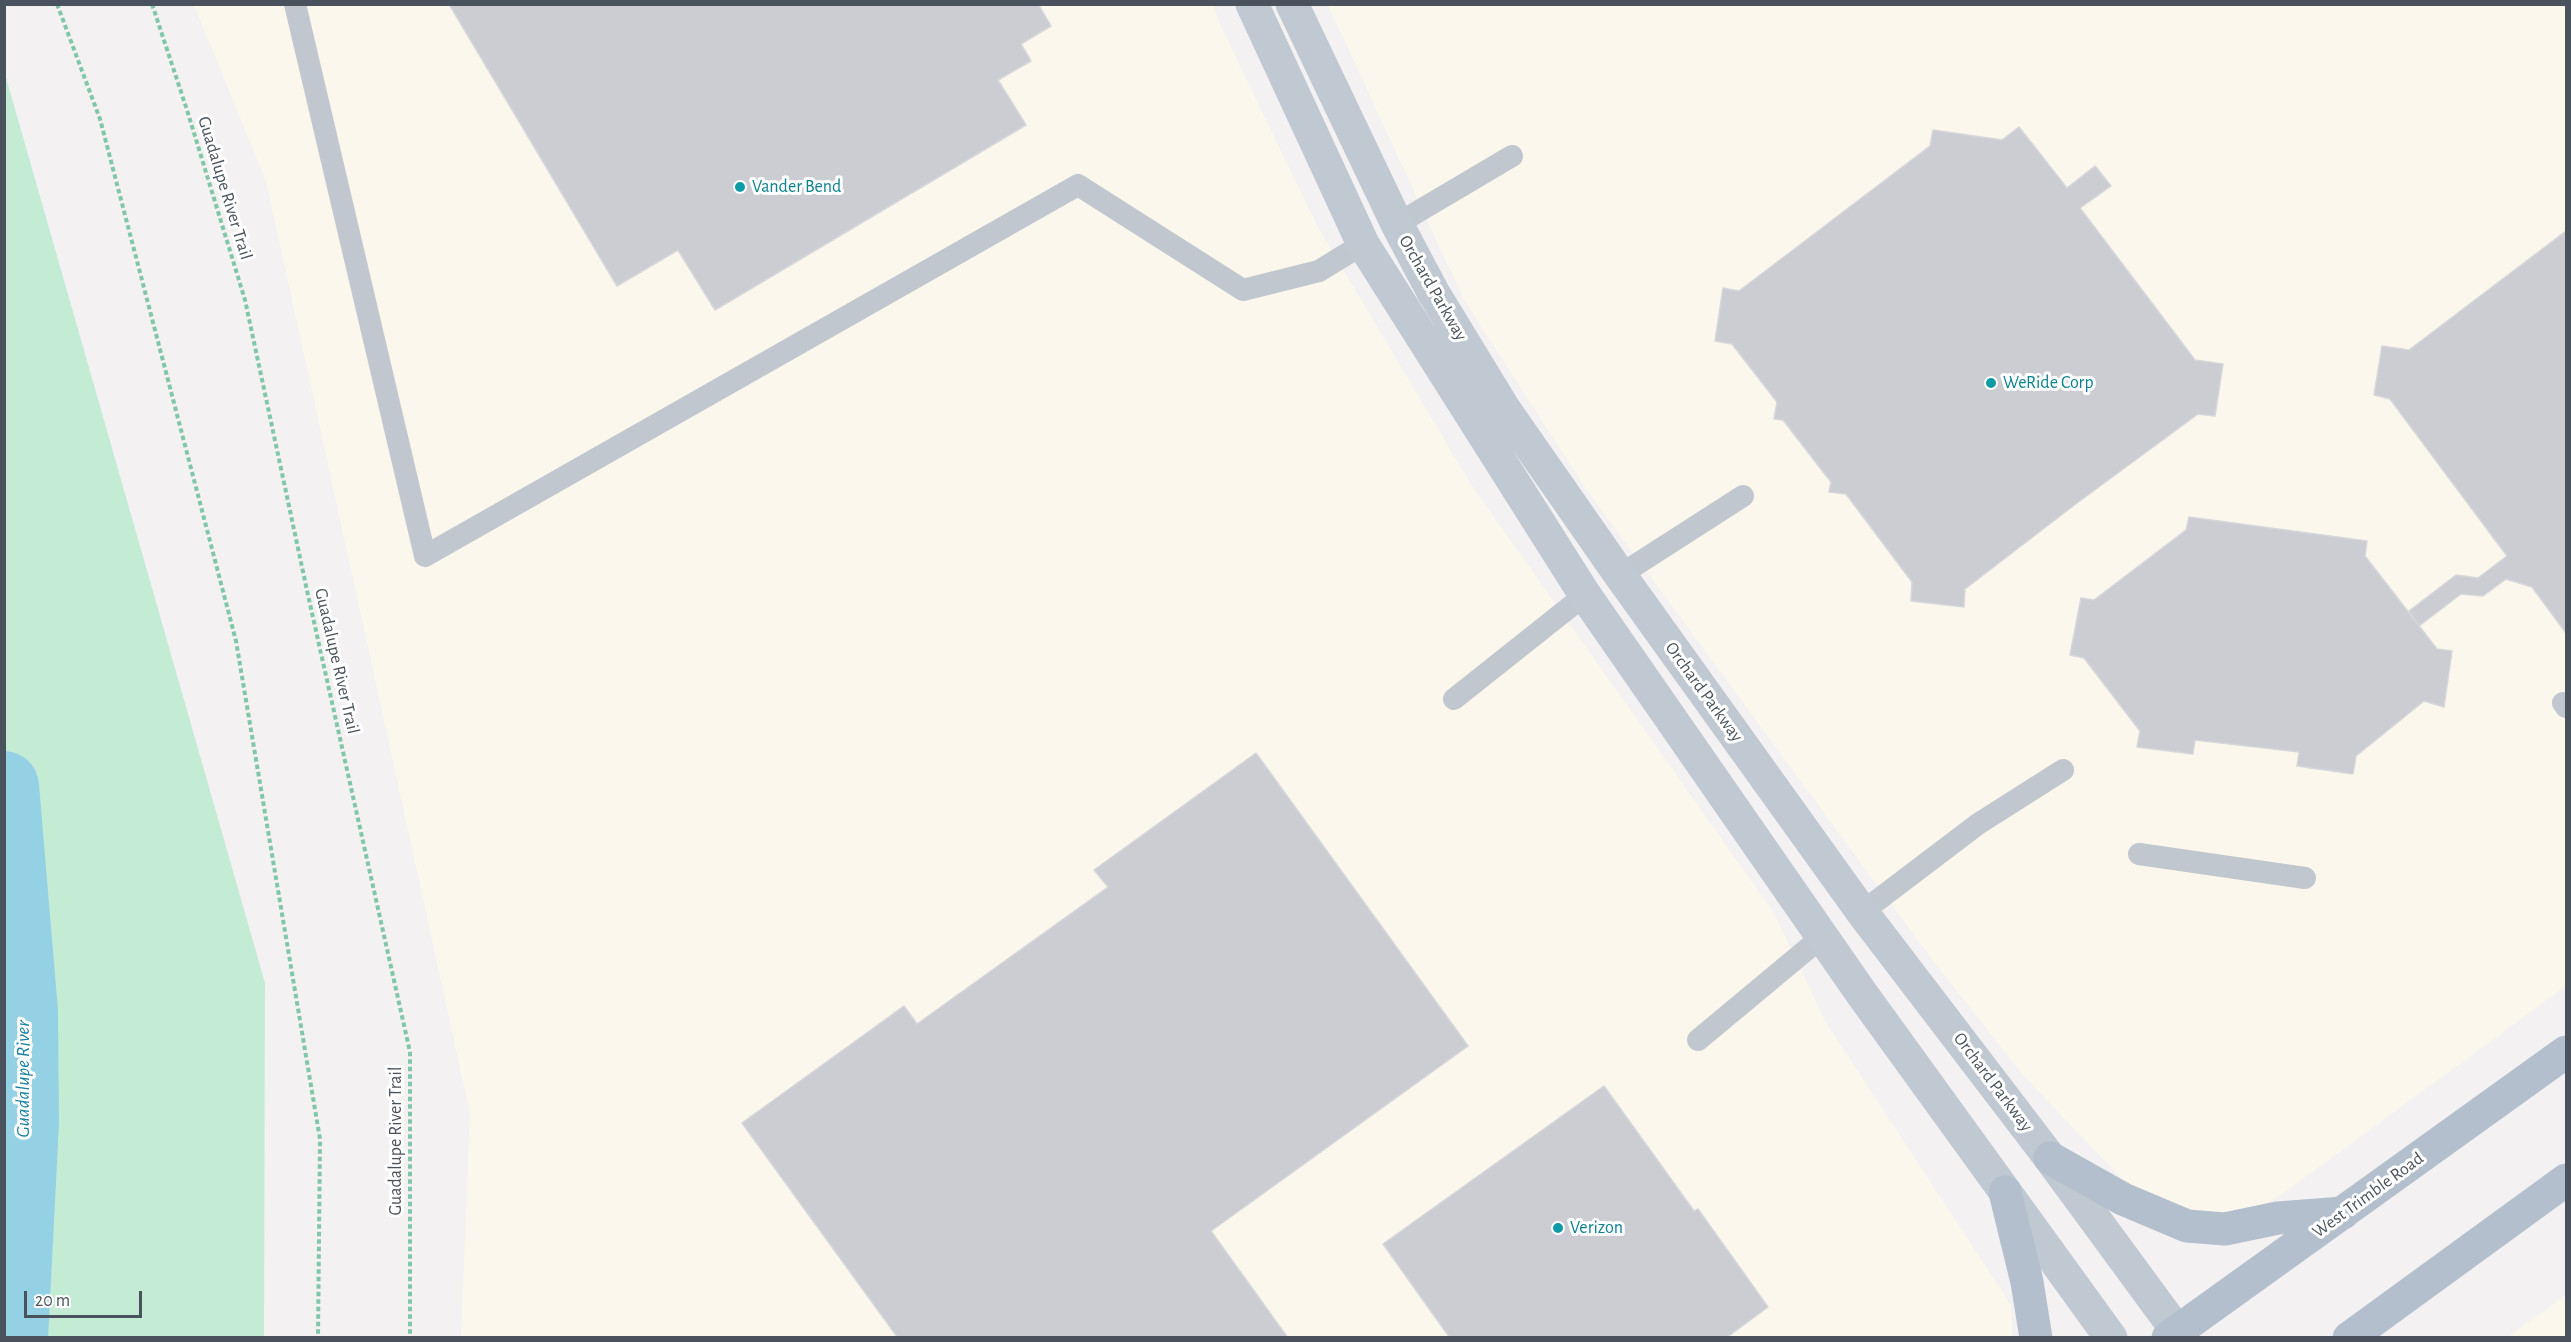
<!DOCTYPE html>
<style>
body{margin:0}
#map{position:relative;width:2571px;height:1342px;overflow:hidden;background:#f3f1f1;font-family:"Alegreya Sans",sans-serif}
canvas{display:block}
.frame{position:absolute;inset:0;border:6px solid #4a535d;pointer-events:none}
.scale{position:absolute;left:24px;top:1291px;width:118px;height:27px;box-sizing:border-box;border:3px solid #4a535d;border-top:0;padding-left:8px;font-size:18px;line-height:21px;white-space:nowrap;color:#4a535d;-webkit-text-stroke:4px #fff;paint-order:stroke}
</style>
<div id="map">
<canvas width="2571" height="1342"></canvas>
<div class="frame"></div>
<div class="scale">20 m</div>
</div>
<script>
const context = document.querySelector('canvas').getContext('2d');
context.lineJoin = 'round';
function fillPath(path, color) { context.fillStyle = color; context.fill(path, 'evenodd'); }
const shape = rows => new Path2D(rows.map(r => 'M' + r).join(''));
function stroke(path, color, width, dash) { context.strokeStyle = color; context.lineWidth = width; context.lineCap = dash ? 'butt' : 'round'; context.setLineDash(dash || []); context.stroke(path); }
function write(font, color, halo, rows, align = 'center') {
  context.font = font + ' "Alegreya Sans",sans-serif'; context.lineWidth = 6; context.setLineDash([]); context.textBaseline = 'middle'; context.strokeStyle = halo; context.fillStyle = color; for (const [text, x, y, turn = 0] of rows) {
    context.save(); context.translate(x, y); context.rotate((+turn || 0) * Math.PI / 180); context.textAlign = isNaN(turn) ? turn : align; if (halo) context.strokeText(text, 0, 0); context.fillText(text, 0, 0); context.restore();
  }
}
fillPath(shape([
 [194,5,1213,5,1223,31,1318,227,1470,483,1774,913,1825,1021,2011,1305,2012,1337,461,1337,470,1114,266,181],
 [1328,5,2566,5,2566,986,2281,1195,2241,1217,2198,1219,2137,1195,2023,1075,1924,949,1586,489,1464,300],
 [2566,1295,2566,1337,2508,1337]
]), '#fbf7ed');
fillPath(shape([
 [5,74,265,983,264,1337,5,1337]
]), '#c4ecd5');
stroke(shape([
 [4,786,23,1012,24,1123,13,1338]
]), '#95d1e5', 70);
const building = shape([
 [449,4,1038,4,1051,26,1021,44,1031,61,998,80,1026,125,715,310,678,250,617,286,449,4],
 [2019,127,2067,188,2095,166,2111,186,2080,208,2195,360,2223,364,2215,416,2198,414,2077,503,1965,589,1964,607,1911,601,1912,582,1846,494,1829,492,1831,482,1783,420,1774,419,1777,402,1732,344,1715,341,1723,288,1739,291,1930,146,1933,130,2002,140,2019,127],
 [2566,231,2566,633,2532,587,2506,579,2483,596,2461,594,2419,626,2409,611,2456,575,2478,578,2507,556,2390,399,2374,395,2382,346,2409,350,2566,231],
 [2189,517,2367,541,2365,556,2437,649,2452,651,2444,707,2424,701,2356,756,2353,774,2297,766,2299,752,2195,740,2193,754,2137,747,2140,731,2084,658,2070,655,2081,598,2094,600,2186,530,2189,517],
 [1256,753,1468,1046,1211,1231,1288,1338,898,1338,742,1123,904,1006,917,1024,1108,887,1094,870,1256,753],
 [1604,1086,1694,1211,1698,1209,1768,1307,1726,1338,1450,1338,1383,1244,1604,1086]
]);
fillPath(building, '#cbcdd3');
stroke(building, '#d5d7db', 1.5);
stroke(shape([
 [57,4,100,119,236,641,320,1139,318,1338],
 [152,4,187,110,245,300,308,595,410,1052,410,1338]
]), '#7fc7a6', 4, [4.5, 3]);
stroke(shape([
 [295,4,425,556,1078,185,1243,290,1319,271,1363,244],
 [1397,224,1512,156],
 [1620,575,1743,496],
 [1454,699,1585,595],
 [2563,703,2566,707],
 [2139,854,2305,878],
 [1862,912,1978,824,2063,770],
 [1698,1040,1823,936]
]), '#c0c7ce', 22);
stroke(shape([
 [1252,4,1363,244,1585,595,1862,994,2111,1338],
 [1292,4,1397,224,1433,292,1505,410,1620,575,1862,912,2050,1158,2177,1331]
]), '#c0c8d2', 33);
stroke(shape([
 [2050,1158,2123,1199,2187,1226,2225,1229,2278,1218,2343,1213],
 [2005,1192,2027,1282,2036,1338],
 [2168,1338,2566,1052],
 [2349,1338,2566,1180]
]), '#b3bfcd', 33);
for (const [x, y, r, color] of [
 [740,187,6,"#0f9aa8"],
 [1991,383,6,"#0f9aa8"],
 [1558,1228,6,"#0f9aa8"]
]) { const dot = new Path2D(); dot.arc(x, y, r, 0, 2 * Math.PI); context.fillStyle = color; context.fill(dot); stroke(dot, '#fff', 2); }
write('18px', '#0d838f', '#fff', [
 ["Vander Bend",752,187],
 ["WeRide Corp",2003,383],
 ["Verizon",1570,1228]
], 'left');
write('18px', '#4a535d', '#fff', [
 ["Guadalupe River Trail",225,188,73],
 ["Orchard Parkway",1433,288,60],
 ["Guadalupe River Trail",337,661,77],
 ["Orchard Parkway",1704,692,54],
 ["Orchard Parkway",1993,1082,53],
 ["Guadalupe River Trail",396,1141,-90],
 ["West Trimble Road",2368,1195,-36]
]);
write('italic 20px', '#1980a1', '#fff', [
 ["Guadalupe River",23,1079,-90]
]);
</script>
